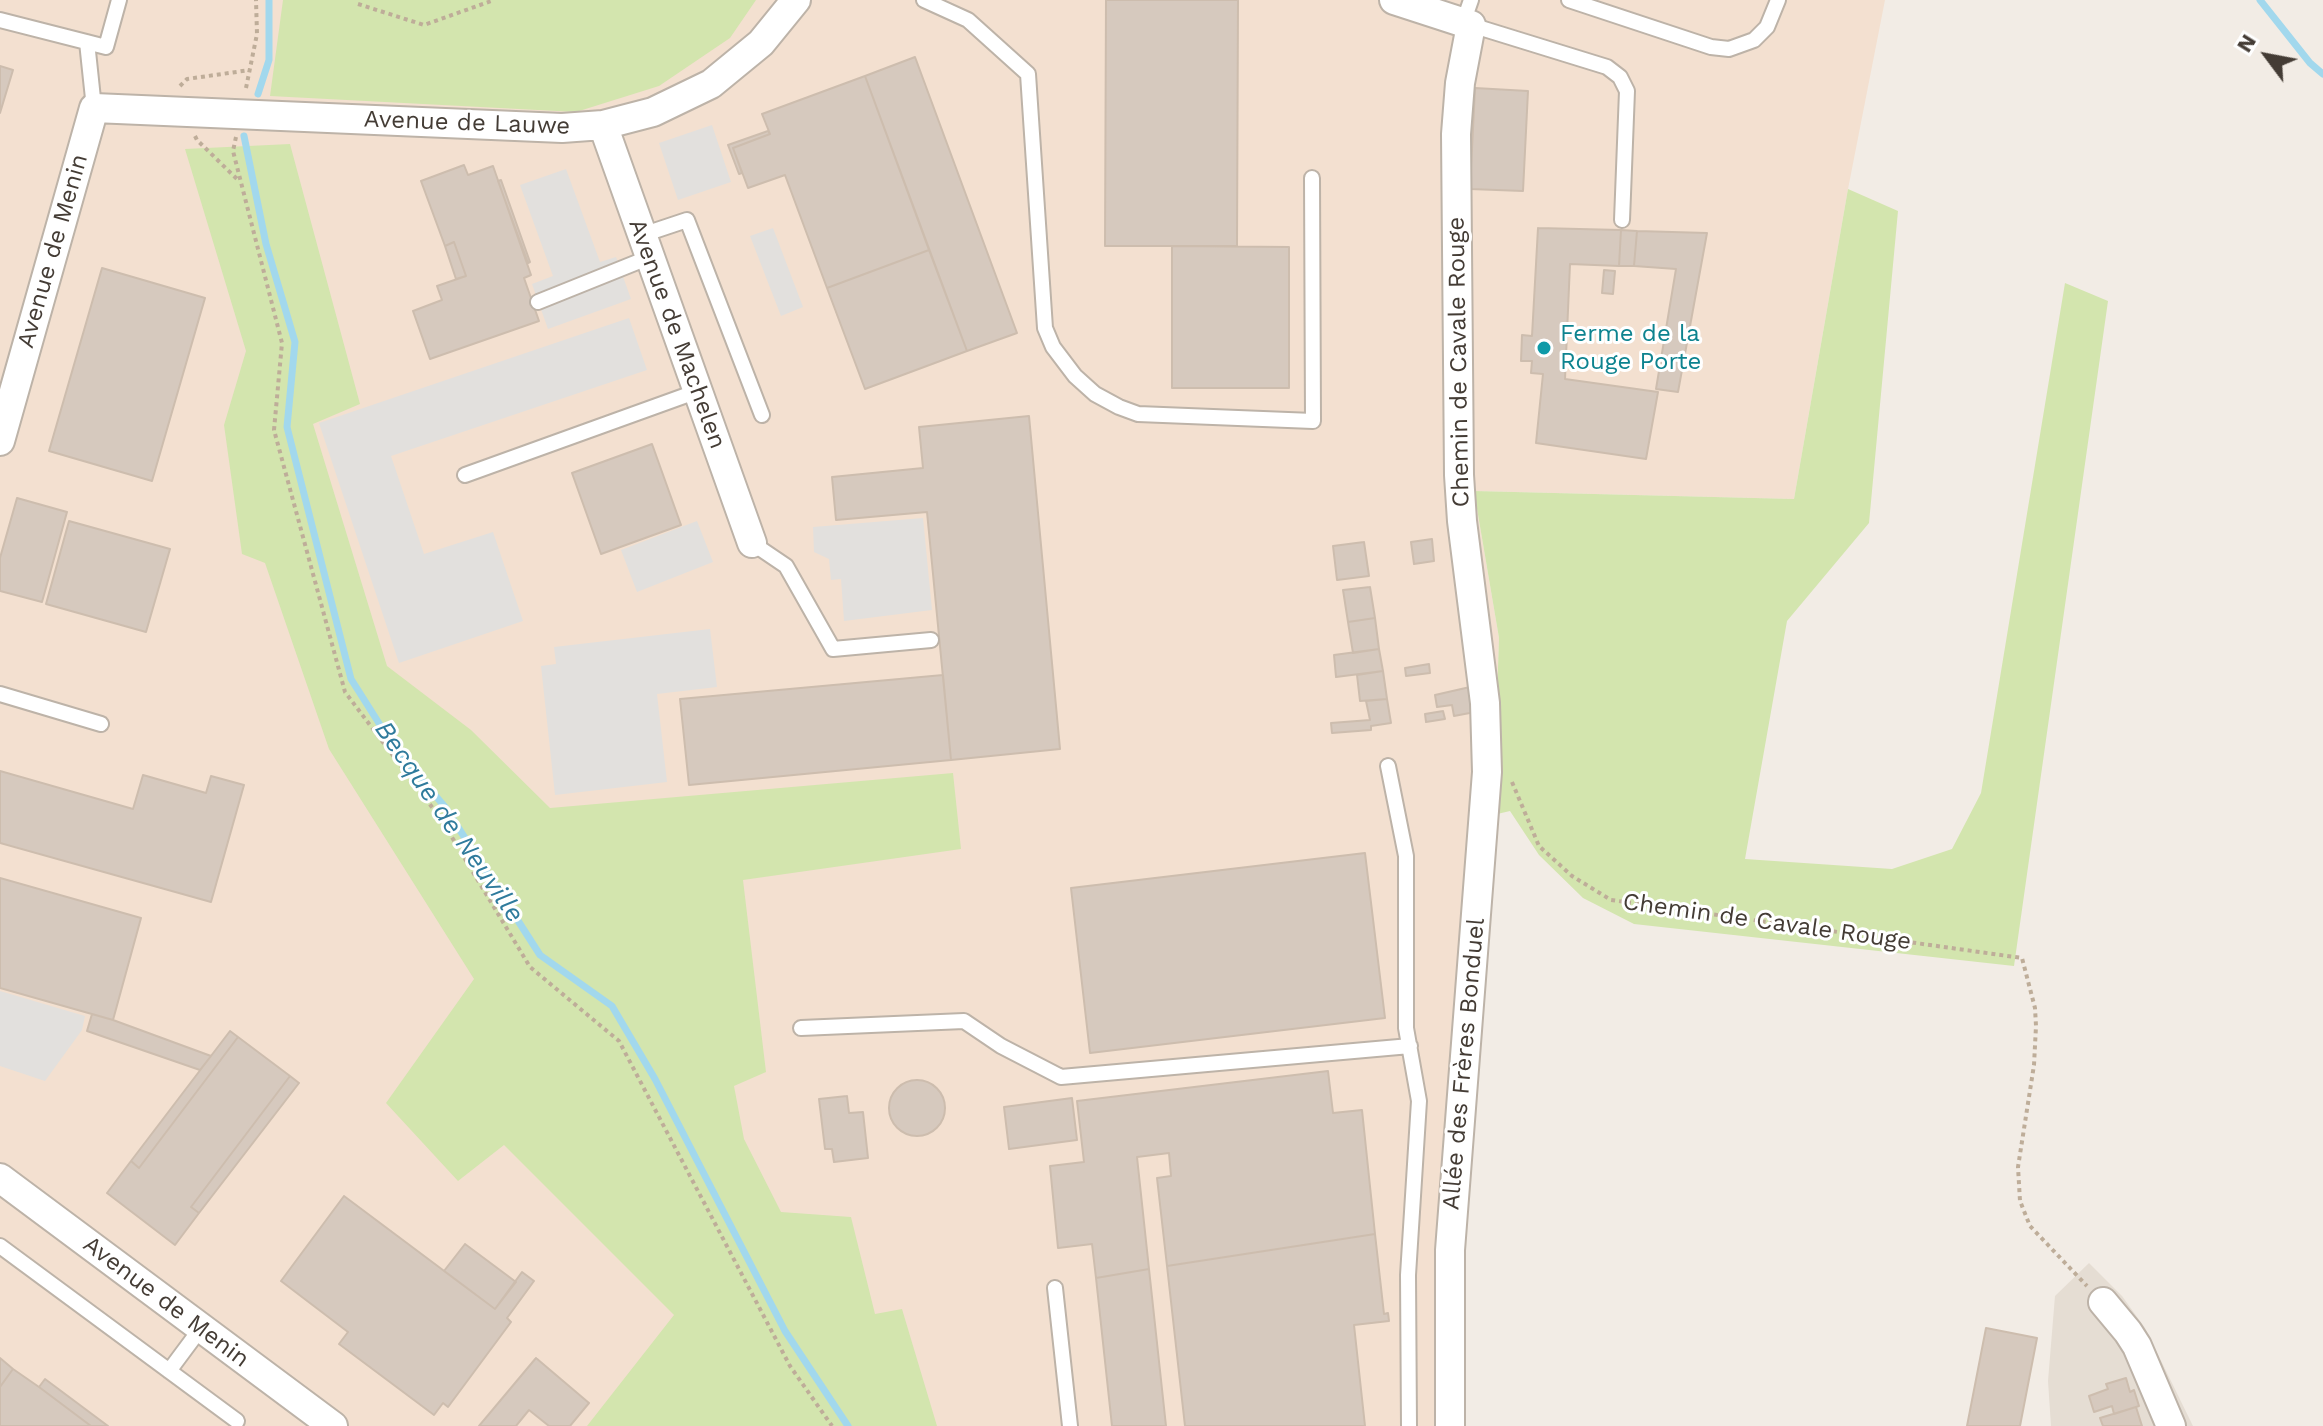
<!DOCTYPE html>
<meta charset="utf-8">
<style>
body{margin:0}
#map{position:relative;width:2323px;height:1426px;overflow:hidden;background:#f2ece5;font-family:"Work Sans",sans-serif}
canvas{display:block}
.north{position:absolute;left:2227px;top:16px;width:80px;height:80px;-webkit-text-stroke:6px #fff;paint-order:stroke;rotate:302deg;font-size:22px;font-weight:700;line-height:32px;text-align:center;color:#443c35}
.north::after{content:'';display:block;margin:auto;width:28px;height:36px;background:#443c35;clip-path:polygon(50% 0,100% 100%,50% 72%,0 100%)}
</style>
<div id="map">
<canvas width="2323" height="1426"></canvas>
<div class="north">N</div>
</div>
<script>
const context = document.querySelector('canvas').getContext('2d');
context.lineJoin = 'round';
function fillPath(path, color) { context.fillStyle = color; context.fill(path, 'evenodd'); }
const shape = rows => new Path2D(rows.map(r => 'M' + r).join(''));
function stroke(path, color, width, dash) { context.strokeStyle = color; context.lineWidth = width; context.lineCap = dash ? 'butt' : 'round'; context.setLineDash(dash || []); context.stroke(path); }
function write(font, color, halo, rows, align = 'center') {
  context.font = font + ' "Work Sans",sans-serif'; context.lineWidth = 6; context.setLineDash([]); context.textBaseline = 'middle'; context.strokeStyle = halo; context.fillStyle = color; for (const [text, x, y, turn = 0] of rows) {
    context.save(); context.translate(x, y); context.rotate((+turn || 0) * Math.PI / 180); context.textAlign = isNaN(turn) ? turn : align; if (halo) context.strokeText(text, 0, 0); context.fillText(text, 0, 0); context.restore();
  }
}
fillPath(shape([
 [2089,1263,2122,1296,2145,1328,2193,1426,2051,1426,2048,1381,2055,1296]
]), '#e5ddd3');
fillPath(shape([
 [0,0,1885,0,1848,189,1794,499,1474,491,1499,638,1493,815,1459,1255,1460,1426,0,1426]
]), '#f3e0d0');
fillPath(shape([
 [283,0,756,0,730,38,659,86,576,112,270,96],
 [290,144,360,404,313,424,387,666,471,730,550,808,953,773,961,849,743,880,766,1072,734,1086,744,1139,781,1212,851,1217,875,1314,902,1309,937,1426,587,1426,674,1315,504,1145,458,1181,386,1103,474,979,329,749,265,563,242,554,224,425,246,351,185,149],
 [1848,189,1898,211,1869,523,1787,621,1745,859,1892,869,1952,849,1981,793,2065,283,2108,301,2014,966,1634,924,1583,898,1539,855,1510,811,1493,815,1499,638,1474,491,1794,499]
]), '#d3e5ae');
fillPath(shape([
 [712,125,731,182,678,200,659,143],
 [566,169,600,262,616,257,631,299,548,329,532,284,553,276,520,185],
 [773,228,803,307,781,316,750,236],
 [629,318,647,370,391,456,424,554,493,532,523,621,399,663,319,423],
 [923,518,932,610,844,621,841,579,831,580,829,559,814,552,813,527],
 [697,521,713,562,637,592,621,550],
 [710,629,717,687,657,694,667,782,555,795,541,666,556,664,554,647],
 [0,991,85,1016,82,1030,45,1081,0,1066]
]), '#e2e0dd');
stroke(shape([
 [2260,0,2310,63,2323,74],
 [258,94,269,60,269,0],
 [244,136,266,244,295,342,287,427,351,679,394,747,445,807,540,955,612,1006,655,1079,785,1331,848,1426]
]), '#a2d8ed', 7);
const building = shape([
 [1106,0,1238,0,1237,246,1105,246,1106,0],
 [915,57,1017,333,967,351,865,76,915,57],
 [0,66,13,70,0,113,0,66],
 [865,76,929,250,827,288,785,175,748,188,733,148,770,134,762,114,865,76],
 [1475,88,1528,91,1523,191,1470,189,1475,88],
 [768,131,770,134,733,148,742,173,739,174,728,145,768,131],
 [464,165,468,175,493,166,531,275,524,278,539,321,430,359,413,311,442,300,437,286,466,276,454,242,445,246,421,181,464,165],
 [501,180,530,262,528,263,498,181,501,180],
 [1538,228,1621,230,1619,266,1570,264,1565,379,1658,392,1646,459,1536,443,1543,374,1531,373,1532,361,1521,361,1522,335,1532,336,1538,228],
 [1621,230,1637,231,1634,266,1619,266,1621,230],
 [1637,231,1707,233,1678,392,1656,389,1676,269,1634,266,1637,231],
 [454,242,466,276,456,279,445,246,454,242],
 [1172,246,1289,247,1289,388,1172,388,1172,246],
 [929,250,967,351,865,389,827,288,929,250],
 [102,268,205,298,152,481,49,451,102,268],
 [1604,270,1615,271,1613,294,1602,293,1604,270],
 [1029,416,1060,749,951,760,927,512,836,520,832,477,923,468,919,427,1029,416],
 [652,444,681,525,601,554,572,473,652,444],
 [17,498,67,512,42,602,0,591,0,558,17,498],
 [69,521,170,549,146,632,46,604,69,521],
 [1432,539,1434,561,1414,564,1411,542,1432,539],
 [1364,542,1369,576,1337,580,1333,546,1364,542],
 [1370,587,1375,618,1348,622,1343,590,1370,587],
 [1375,618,1379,649,1353,653,1348,622,1375,618],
 [1379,649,1383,671,1336,677,1334,655,1379,649],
 [1429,664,1430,673,1406,676,1405,668,1429,664],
 [1383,671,1387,699,1360,701,1357,675,1383,671],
 [943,675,951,760,689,785,680,699,943,675],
 [1470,687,1475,712,1454,716,1452,705,1437,707,1435,695,1470,687],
 [1387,699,1391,723,1371,726,1371,730,1332,733,1331,723,1370,720,1366,701,1387,699],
 [1443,711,1445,719,1426,722,1425,714,1443,711],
 [0,771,133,809,143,775,206,793,211,776,244,785,211,902,0,843,0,771],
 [1365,853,1385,1018,1090,1053,1071,888,1365,853],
 [0,878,141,918,113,1020,0,988,0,878],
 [92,1014,113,1020,211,1056,200,1070,87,1031,92,1014],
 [230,1031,238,1037,139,1168,131,1161,230,1031],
 [238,1037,290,1076,191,1207,199,1213,175,1245,107,1193,131,1161,139,1168,238,1037],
 [1328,1071,1333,1113,1362,1110,1375,1234,1167,1266,1157,1178,1171,1176,1169,1153,1137,1157,1149,1269,1096,1278,1092,1244,1058,1248,1050,1166,1084,1162,1077,1101,1328,1071],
 [290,1076,299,1083,199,1213,191,1207,290,1076],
 '889 1108a28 28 0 1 1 56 0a28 28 0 1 1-56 0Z',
 [847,1096,849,1113,863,1112,868,1158,834,1162,832,1149,825,1149,819,1099,847,1096],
 [1072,1098,1077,1140,1009,1149,1004,1107,1072,1098],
 [344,1196,495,1309,522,1272,534,1281,507,1318,511,1322,448,1407,443,1403,434,1415,339,1344,348,1332,281,1281,344,1196],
 [1375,1234,1384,1314,1388,1313,1389,1321,1354,1325,1365,1426,1185,1426,1167,1266,1375,1234],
 [465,1244,516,1282,495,1309,444,1271,465,1244],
 [1149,1269,1166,1426,1112,1426,1096,1278,1149,1269],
 [1986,1328,2037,1338,2020,1426,1967,1426,1986,1328],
 [0,1358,13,1369,0,1387,0,1358],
 [536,1358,589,1403,570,1426,549,1426,529,1410,516,1426,479,1426,536,1358],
 [13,1369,39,1387,91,1426,0,1426,0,1387,13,1369],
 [2126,1378,2130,1392,2134,1390,2139,1406,2114,1414,2112,1406,2094,1412,2089,1396,2108,1389,2106,1384,2126,1378],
 [45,1379,108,1426,91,1426,39,1387,45,1379],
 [2136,1407,2142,1426,2103,1426,2100,1418,2136,1407]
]);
fillPath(building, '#d6c9be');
stroke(building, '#cdbdae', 2);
const lane = shape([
 [924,0,968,20,1028,74,1045,328,1053,347,1075,376,1095,394,1119,407,1138,414,1313,421,1312,178],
 [1569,0,1711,47,1729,49,1754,40,1767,27,1778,0],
 [0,20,106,47,119,0],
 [1463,23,1471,0],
 [1471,25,1607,67,1620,77,1627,91,1622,220],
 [87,42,94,108],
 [642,235,687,220,762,415],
 [538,302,650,257],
 [465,475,698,391],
 [752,543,786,566,833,649,931,640],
 [0,694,101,724],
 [1388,766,1406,856,1406,1028,1419,1101,1408,1275,1409,1426],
 [801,1028,964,1021,1001,1046,1061,1077,1410,1046],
 [0,1246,237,1421],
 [1055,1288,1070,1426],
 [169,1371,201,1328]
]);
const street = shape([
 [1394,0,1471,25,1460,83,1456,134,1459,475,1462,521,1485,703,1487,772,1450,1250,1450,1426],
 [603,125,752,543],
 [0,441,94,108,562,128,603,125,653,112,711,84,761,43,796,0],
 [0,1178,333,1426],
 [2103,1302,2128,1332,2137,1346,2171,1426]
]);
stroke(lane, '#bdb3a8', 18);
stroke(street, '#bdb3a8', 32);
stroke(shape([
 [358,4,424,25,494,0],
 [180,86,187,79,250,70],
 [246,88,257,34,256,0],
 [195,136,197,140,239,181],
 [236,137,233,151,282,343,274,430,345,692,441,819,530,967,619,1041,790,1366,832,1426],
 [1512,782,1539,846,1572,876,1611,900,2022,958,2035,1008,2036,1026,2034,1065,2018,1167,2020,1201,2030,1226,2087,1286]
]), '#bead99', 4, [4, 4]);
stroke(lane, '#fff', 14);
stroke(street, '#fff', 28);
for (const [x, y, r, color] of [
 [1544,348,8,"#0f9aa8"]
]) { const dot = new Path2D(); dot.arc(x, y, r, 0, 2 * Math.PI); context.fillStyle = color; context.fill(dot); stroke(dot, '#fff', 3); }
write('24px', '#443c35', '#fff', [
 ["Avenue de Lauwe",467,123,2],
 ["Avenue de Menin",53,251,-74],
 ["Avenue de Machelen",677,334,70],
 ["Chemin de Cavale Rouge",1459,362,-91],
 ["Chemin de Cavale Rouge",1767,922,8],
 ["Allée des Frères Bonduel",1464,1064,-85],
 ["Avenue de Menin",166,1302,37]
]);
write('24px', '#0d838f', '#fff', [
 ["Ferme de la",1560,334],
 ["Rouge Porte",1560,362]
], 'left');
write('italic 26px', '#2f7b9c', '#fff', [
 ["Becque de Neuville",449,822,55]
]);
</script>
